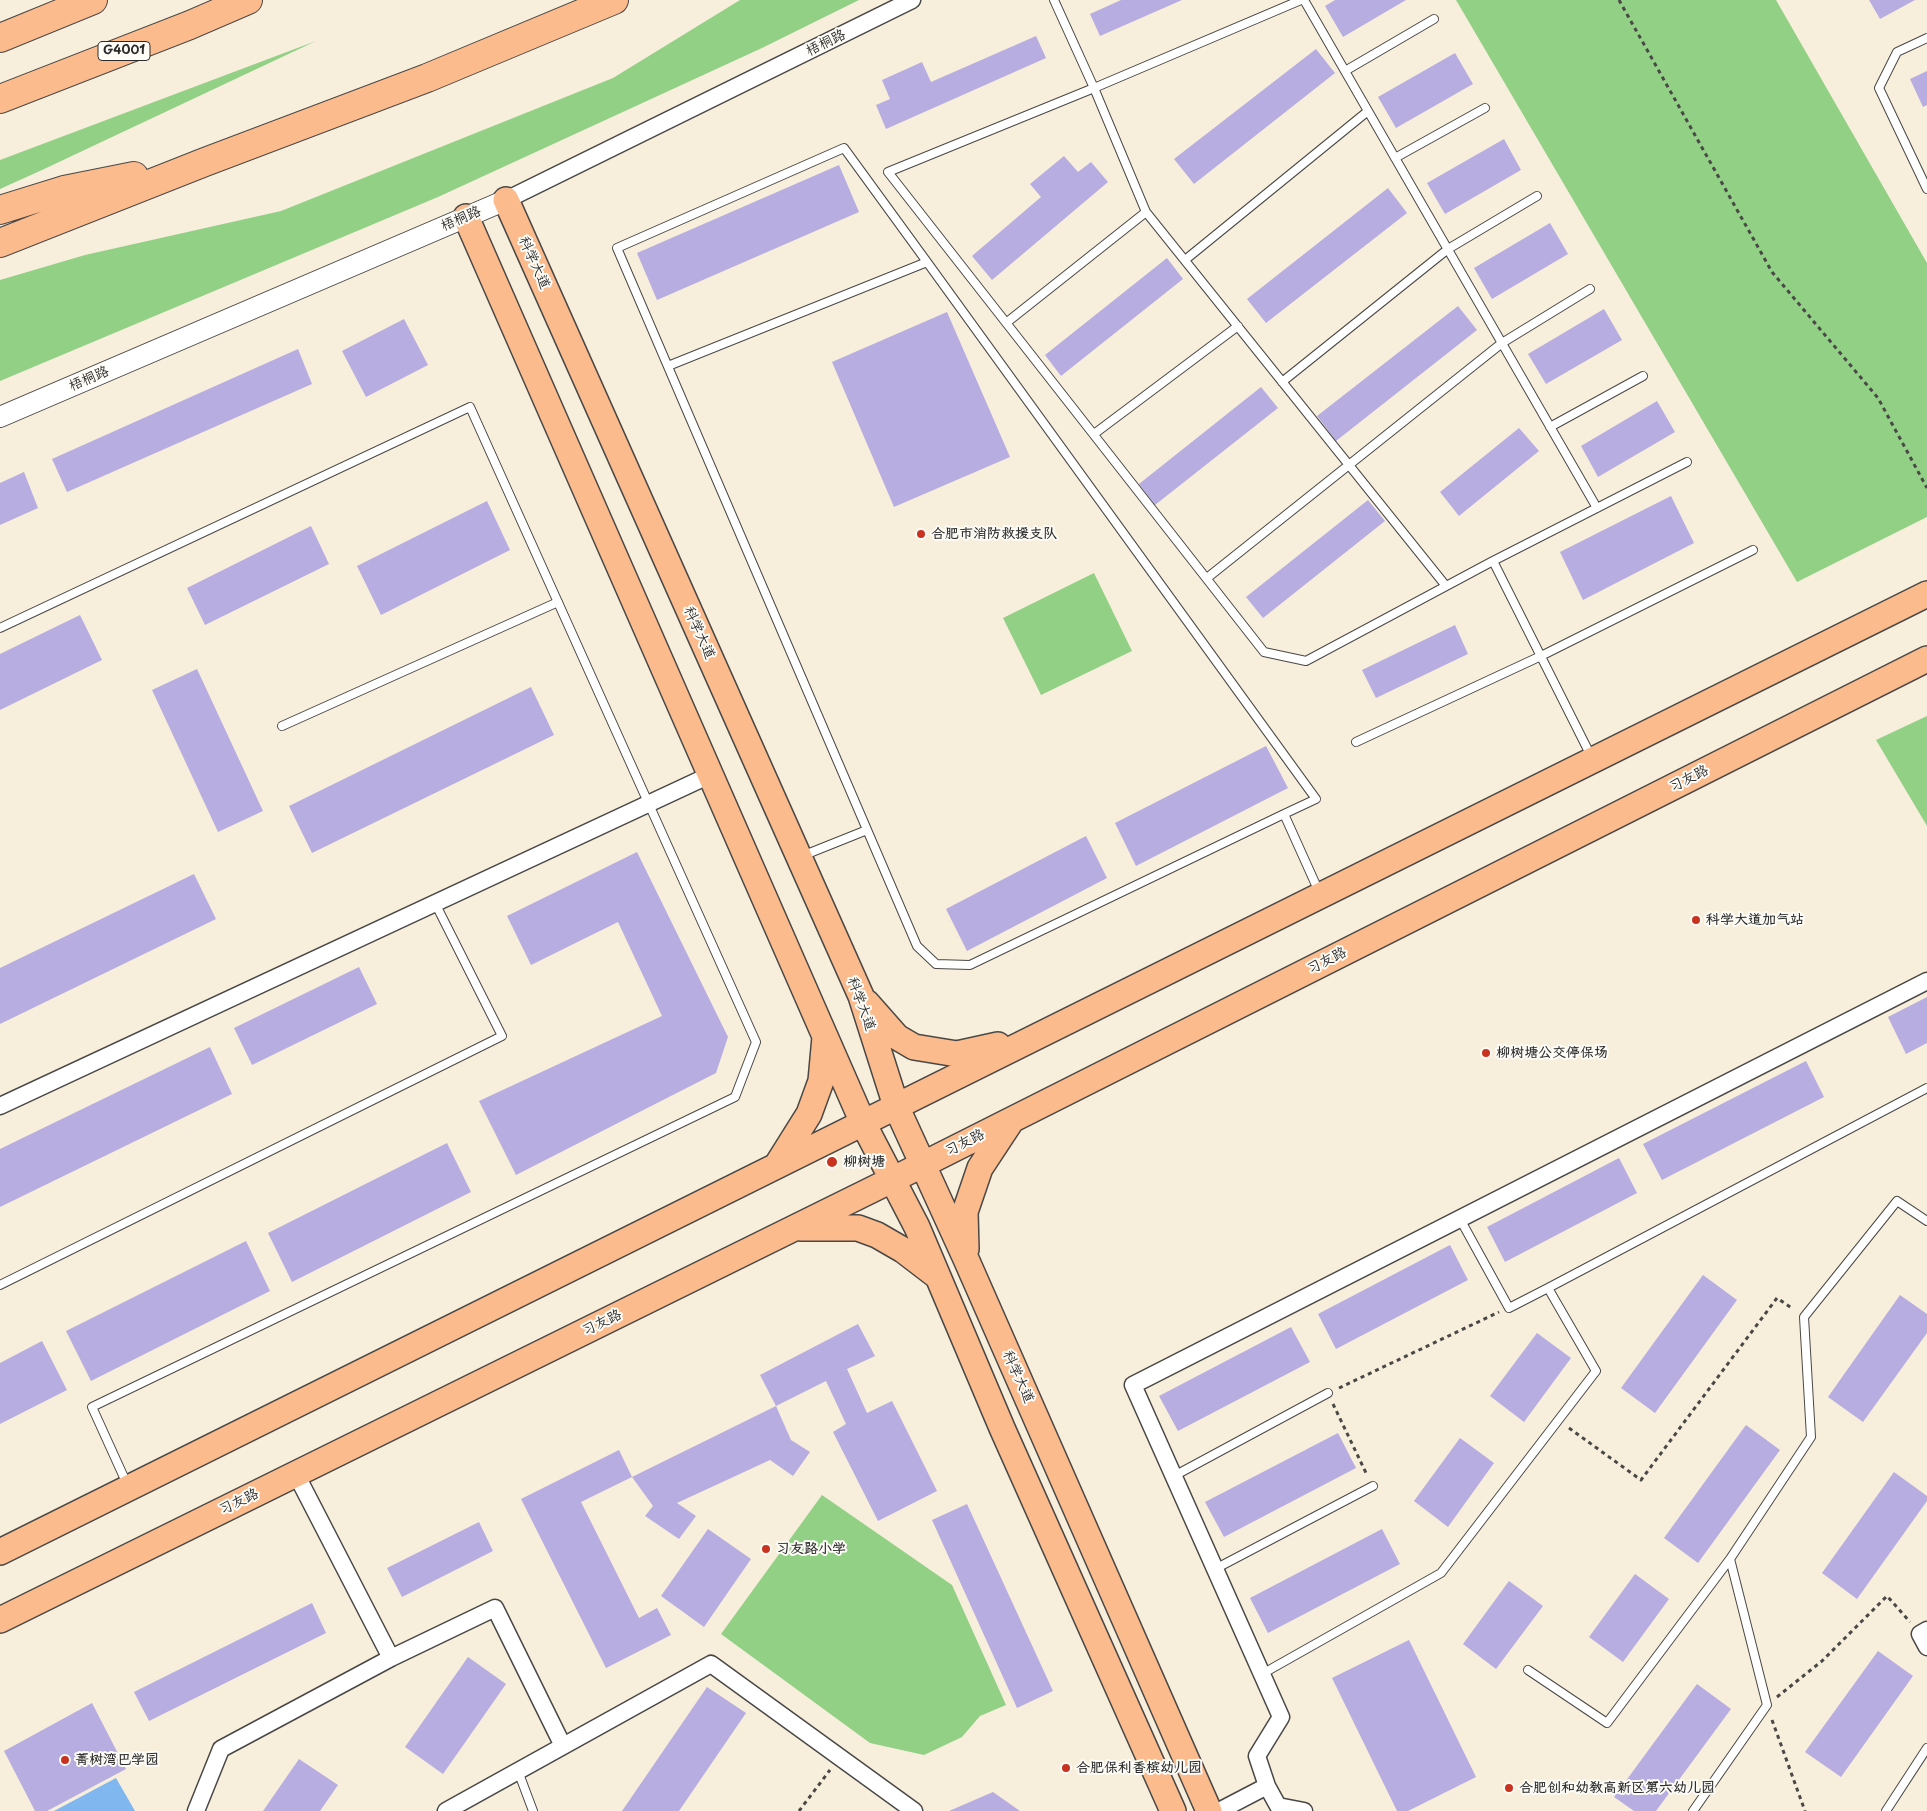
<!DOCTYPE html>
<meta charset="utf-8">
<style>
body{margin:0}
canvas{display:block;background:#f7eedc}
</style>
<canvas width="1927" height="1811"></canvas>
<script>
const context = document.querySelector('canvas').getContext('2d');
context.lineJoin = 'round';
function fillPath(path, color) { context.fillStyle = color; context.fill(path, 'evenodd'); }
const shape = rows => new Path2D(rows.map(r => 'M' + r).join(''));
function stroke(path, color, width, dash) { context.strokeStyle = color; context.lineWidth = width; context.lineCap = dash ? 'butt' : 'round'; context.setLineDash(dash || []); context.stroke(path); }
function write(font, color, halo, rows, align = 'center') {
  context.font = font + ' "Playpen Sans","LXGW WenKai TC",sans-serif'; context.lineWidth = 4; context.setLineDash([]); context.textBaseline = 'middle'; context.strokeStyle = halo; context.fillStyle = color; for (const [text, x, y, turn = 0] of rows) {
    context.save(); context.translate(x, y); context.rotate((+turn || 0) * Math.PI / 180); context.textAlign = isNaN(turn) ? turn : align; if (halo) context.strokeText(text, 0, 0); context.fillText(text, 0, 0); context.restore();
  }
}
fillPath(shape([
 [740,0,859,0,762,48,438,197,0,381,0,280,85,255,281,211,613,78],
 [1456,0,1776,0,1927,263,1927,517,1797,582],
 [316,41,42,170,0,189,0,160],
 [1094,573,1132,651,1041,695,1003,618],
 [1927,716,1927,826,1876,740],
 [822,1495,952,1585,1006,1705,980,1716,962,1737,924,1755,870,1743,721,1634]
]), '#92d086');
fillPath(shape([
 [116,1778,135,1811,54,1811]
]), '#80b7ef');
fillPath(shape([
 [1121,0,1182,0,1100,36,1090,14],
 [1335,0,1406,0,1343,37,1325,6],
 [1869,0,1915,0,1880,19],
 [1036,36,1046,58,886,129,876,105,890,99,882,80,922,62,931,82],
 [1316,49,1335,73,1194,184,1174,159],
 [1455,53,1473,84,1396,128,1378,97],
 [1927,71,1927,105,1923,107,1910,79],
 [1504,139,1521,170,1445,214,1427,183],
 [1064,156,1078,172,1091,162,1108,182,992,280,972,256,1041,197,1030,184],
 [839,165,859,212,657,300,637,253],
 [1388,188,1407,213,1266,323,1247,299],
 [1550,223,1568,254,1492,299,1474,268],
 [1167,258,1183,279,1061,376,1045,355],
 [1458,306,1477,330,1336,441,1317,416],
 [1604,309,1622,340,1546,384,1528,354],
 [947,312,1010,457,894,507,832,362],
 [404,319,428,365,366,397,342,351],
 [298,349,312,384,67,492,52,459],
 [1261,387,1278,408,1155,505,1139,484],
 [1657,401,1675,432,1598,477,1581,446],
 [1519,428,1539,451,1459,516,1440,492],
 [24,472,38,508,0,525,0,483],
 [1671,496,1694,543,1583,600,1560,552],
 [1368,500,1385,521,1263,618,1246,597],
 [487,501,510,550,381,615,357,566],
 [311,526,329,564,205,625,187,588],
 [80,615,102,660,0,710,0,654],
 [1455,625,1468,654,1376,698,1362,670],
 [197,669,263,811,218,832,152,690],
 [531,687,554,735,312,853,289,806],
 [1266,746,1288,788,1136,866,1115,823],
 [1086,836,1107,878,967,951,946,909],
 [637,852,728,1037,716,1073,516,1175,479,1101,662,1016,618,922,531,965,507,916],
 [194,874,216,919,0,1024,0,968],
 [359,967,377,1004,252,1065,234,1028],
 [1927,997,1927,1043,1906,1054,1888,1017],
 [210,1047,232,1094,0,1207,0,1149],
 [1806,1061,1824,1097,1662,1180,1643,1144],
 [447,1143,471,1192,292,1282,268,1233],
 [1619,1158,1637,1193,1505,1262,1487,1227],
 [246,1241,270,1291,91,1381,66,1331],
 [1450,1245,1468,1280,1336,1349,1318,1314],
 [1703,1275,1737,1300,1655,1413,1621,1388],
 [1900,1295,1927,1314,1927,1333,1863,1422,1828,1397],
 [858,1324,875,1356,847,1369,867,1413,892,1401,937,1491,878,1521,833,1432,846,1424,826,1381,776,1406,760,1375],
 [1291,1327,1310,1362,1178,1431,1159,1396],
 [1537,1333,1571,1358,1524,1422,1490,1396],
 [42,1341,67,1390,0,1424,0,1363],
 [776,1406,791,1440,810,1452,793,1476,770,1460,677,1503,696,1516,679,1539,645,1516,653,1506,632,1477],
 [1746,1425,1780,1450,1698,1563,1664,1538],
 [1338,1433,1356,1468,1224,1537,1205,1502],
 [1460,1438,1494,1463,1448,1527,1414,1501],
 [619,1450,632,1477,581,1502,639,1618,657,1608,671,1635,606,1668,521,1499],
 [1894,1472,1927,1496,1927,1501,1857,1599,1822,1573],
 [967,1504,1053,1691,1017,1708,932,1520],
 [479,1522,493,1551,402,1597,387,1568],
 [708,1529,751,1559,704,1627,661,1596],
 [1382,1529,1400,1564,1268,1633,1250,1598],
 [1635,1574,1669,1599,1623,1662,1589,1637],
 [1509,1581,1543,1606,1496,1669,1463,1644],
 [312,1603,326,1633,149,1721,134,1692],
 [1409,1640,1476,1777,1408,1811,1397,1811,1332,1678],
 [1878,1651,1913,1676,1841,1777,1805,1752],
 [468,1657,506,1684,443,1774,405,1747],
 [1697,1684,1731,1709,1656,1811,1634,1811,1614,1797],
 [707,1687,746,1713,679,1811,622,1811],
 [92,1703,126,1769,47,1811,35,1811,4,1751],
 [299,1759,338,1785,320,1811,263,1811],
 [993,1792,1020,1811,949,1811]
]), '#b7ade0');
const service = shape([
 [1054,0,1094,88,888,172,1264,652,1306,661,1493,561],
 [1301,0,1094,88,1146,212,1446,586],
 [1304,0,1597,508],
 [1927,38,1897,52,1879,88,1927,189],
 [1345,71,1434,19],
 [1395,158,1485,108],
 [1185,260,1368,111],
 [927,262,1316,799,1284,814],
 [1006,323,1146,212],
 [668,366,927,262,844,148,617,248,917,946,936,964,970,965,1284,814,1320,894],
 [1282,382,1448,249,1537,196],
 [1550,427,1643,376],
 [1094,434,1238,326],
 [1207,578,1502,343,1590,289],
 [0,628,470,407,756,1042,735,1097,92,1407,127,1484],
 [282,726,558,602],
 [1356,742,1541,656,1753,550],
 [1592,758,1493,561,1687,462],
 [802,856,867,830],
 [1460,1219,1509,1308,1548,1288],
 [0,1285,502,1036,435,903],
 [1174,1476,1328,1393],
 [1215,1569,1373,1486],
 [1528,1670,1607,1723,1730,1559],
 [1262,1674,1441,1573,1596,1371,1548,1288,1927,1088],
 [518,1771,533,1811],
 [1693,1811,1767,1705,1730,1559,1811,1437,1804,1317,1897,1201,1927,1221],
 [1886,1811,1927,1748]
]);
const minor = shape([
 [506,200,912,0],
 [0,1106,710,775],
 [296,1474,391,1658,495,1608,563,1746],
 [1927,1630,1920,1634,1927,1647],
 [1267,1786,1278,1806,1304,1811],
 [196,1811,221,1749,391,1658],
 [446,1811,711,1664,914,1811],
 [1219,1811,1267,1786,1257,1756,1281,1717,1133,1385,1927,981]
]);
const tertiary = shape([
 [0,417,506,200]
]);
const primary = shape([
 [506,200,861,996,896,1106,966,1259,1209,1811],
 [466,217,863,1123,917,1227,1002,1428,1173,1811],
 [867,1003,897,1037,914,1047,957,1054,998,1045],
 [777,1165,809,1114,821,1081,825,1037],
 [801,1228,858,1228,877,1235,903,1250,937,1276],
 [966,1249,965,1212,980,1168,1011,1121],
 [0,1552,1927,594],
 [0,1620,924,1164,1927,659]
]);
const motorway = shape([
 [0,38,93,0],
 [0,99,190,25,248,0],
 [0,210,64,190,134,176],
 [0,243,205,162,427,78,614,0]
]);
stroke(service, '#4a4846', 10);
stroke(minor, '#4a4846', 19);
stroke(tertiary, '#4a4846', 22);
stroke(primary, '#4a4846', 28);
stroke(motorway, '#4a4846', 30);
stroke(shape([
 [1619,0,1772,272,1878,398,1927,488],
 [1339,1388,1499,1312],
 [1333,1404,1367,1475],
 [1569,1428,1641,1480,1777,1298,1793,1309],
 [1777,1697,1822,1661,1887,1596,1910,1622],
 [1772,1720,1805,1811],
 [799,1811,830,1770]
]), '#4a4846', 3, [4, 4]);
stroke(service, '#fff', 8);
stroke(minor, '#fff', 16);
stroke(tertiary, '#fff', 20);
stroke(primary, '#fbbb8d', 25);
stroke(motorway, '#fbbb8d', 28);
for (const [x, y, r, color] of [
 [921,534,5,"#c8321e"],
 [1696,920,5,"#c8321e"],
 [1486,1053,5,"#c8321e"],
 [832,1162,6,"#c8321e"],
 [766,1549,5,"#c8321e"],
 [65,1760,5,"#c8321e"],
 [1066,1768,5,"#c8321e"],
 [1509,1788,5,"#c8321e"]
]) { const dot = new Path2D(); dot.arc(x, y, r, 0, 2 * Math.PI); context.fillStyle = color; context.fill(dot); stroke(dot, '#fdfcf7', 2); }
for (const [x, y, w] of [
 [124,51,52]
]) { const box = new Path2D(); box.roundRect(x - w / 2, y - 9.5, w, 19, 4); context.fillStyle = '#fdfcf7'; context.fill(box); stroke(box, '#2b2b2b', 1); }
write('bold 12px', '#2b2b2b', null, [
 ["G4001",124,51]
]);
write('14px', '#2b2b2b', '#fdfcf7', [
 ["梧桐路",826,43,-26],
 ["梧桐路",461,219,-23],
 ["科学大道",534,263,66],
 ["梧桐路",89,379,-23],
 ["科学大道",699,633,66],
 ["习友路",1689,779,-27],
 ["习友路",1327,961,-27],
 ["科学大道",861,1004,70],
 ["习友路",965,1143,-27],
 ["习友路",602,1323,-26],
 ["科学大道",1018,1377,66],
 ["习友路",239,1502,-26]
]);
write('bold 14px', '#2b2b2b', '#fdfcf7', [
 ["合肥市消防救援支队",931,534],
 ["科学大道加气站",1706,920],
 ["柳树塘公交停保场",1496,1053],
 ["柳树塘",843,1162],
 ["习友路小学",776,1549],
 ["菁树湾巴学园",75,1760],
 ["合肥保利香槟幼儿园",1076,1768],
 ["合肥创和幼教高新区第六幼儿园",1519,1788]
], 'left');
</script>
